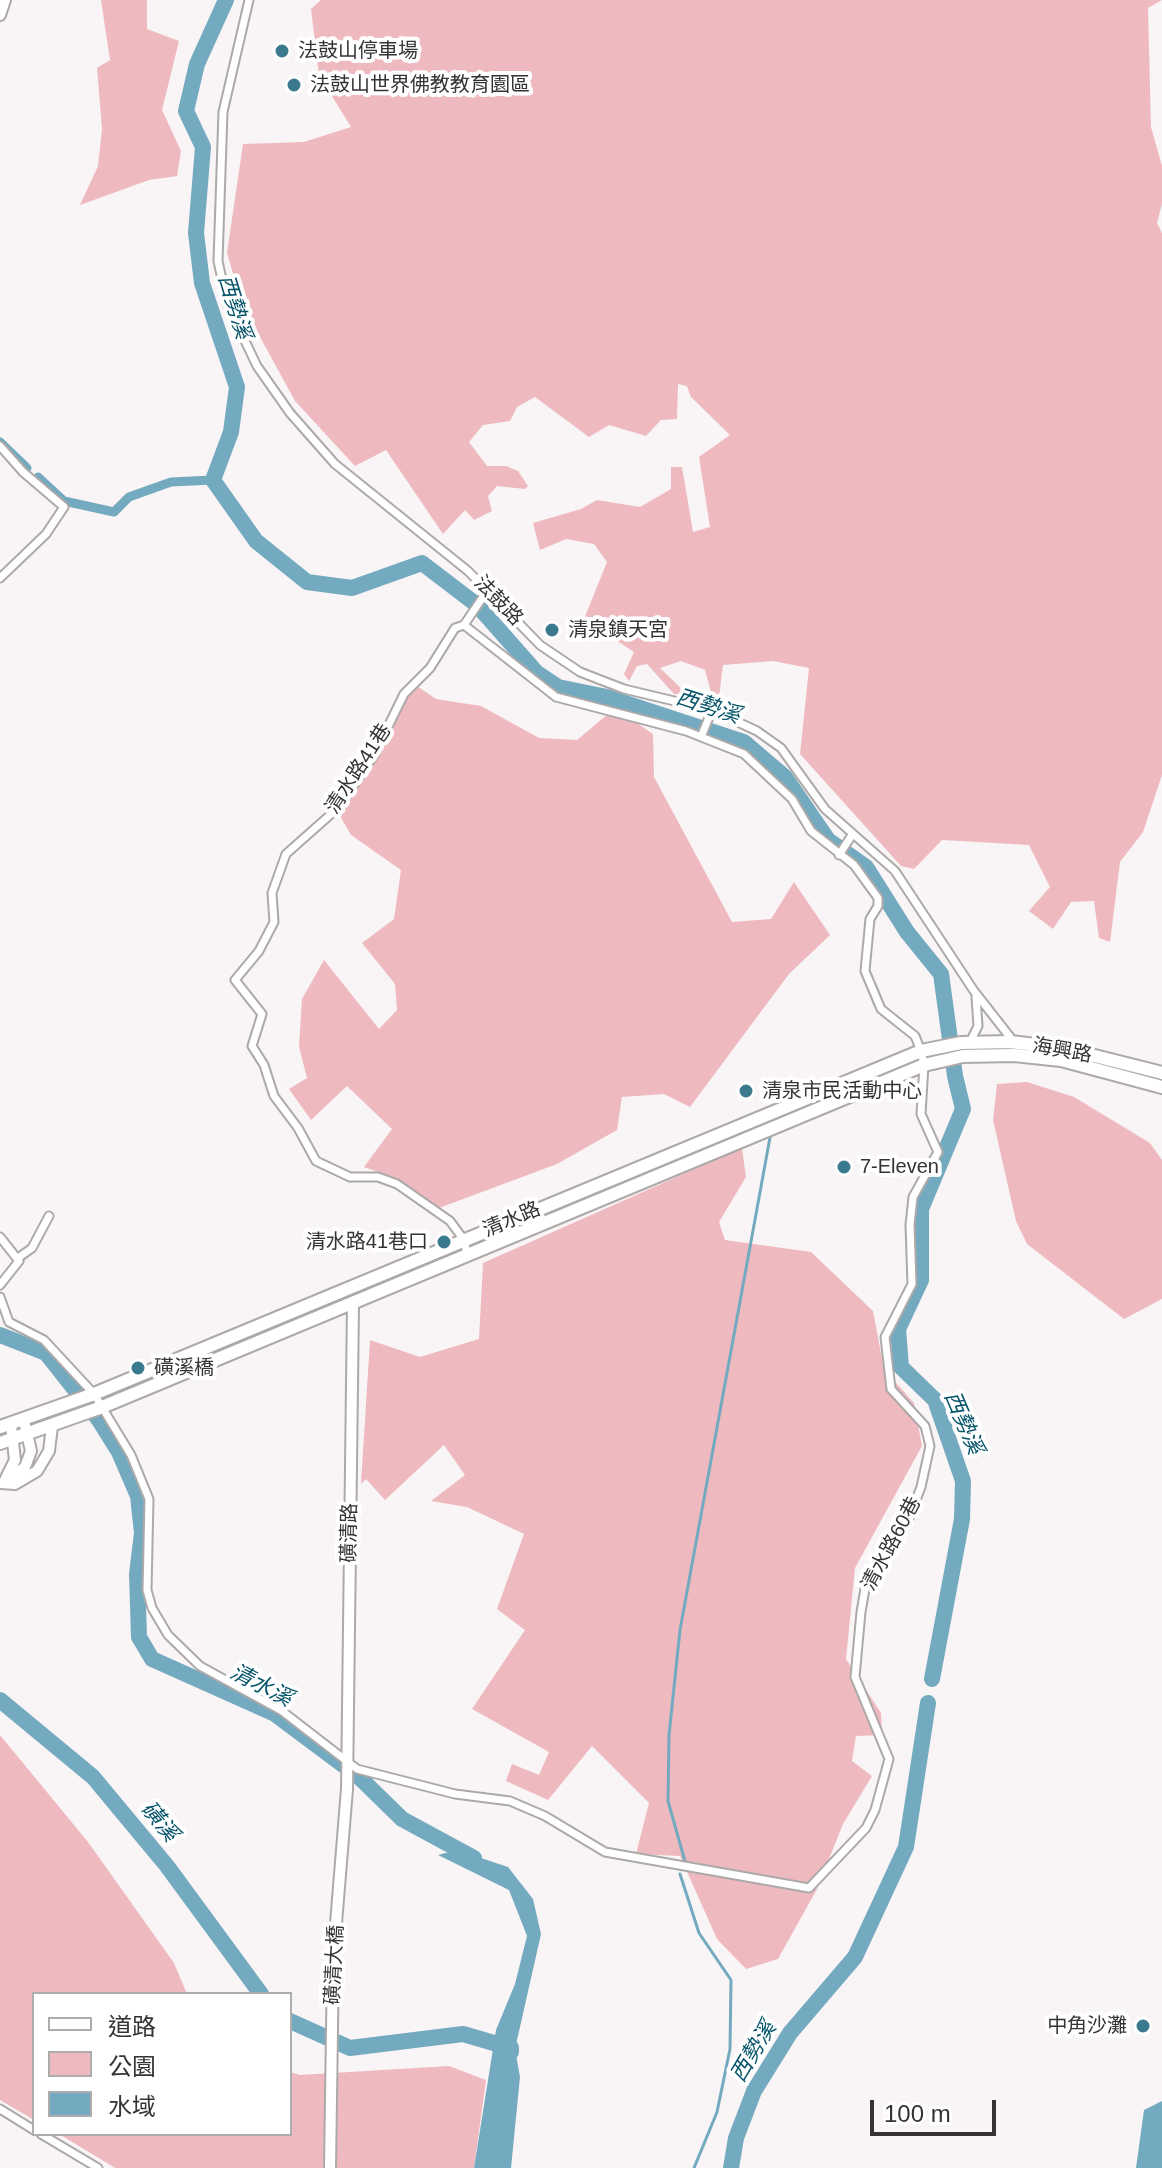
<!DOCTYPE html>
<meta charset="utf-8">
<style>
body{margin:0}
#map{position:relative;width:1162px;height:2168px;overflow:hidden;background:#f9f4f5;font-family:Arial,"Noto Sans TC",sans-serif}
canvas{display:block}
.legend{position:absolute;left:32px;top:1992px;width:260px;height:144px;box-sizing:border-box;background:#fff;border:2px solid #aeadad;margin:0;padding:10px 14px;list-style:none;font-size:24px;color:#353333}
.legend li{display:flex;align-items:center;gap:16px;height:40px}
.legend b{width:40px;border:2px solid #aeadad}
.scale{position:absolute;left:870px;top:2100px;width:126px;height:36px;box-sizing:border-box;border:4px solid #353333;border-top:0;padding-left:10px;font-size:24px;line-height:28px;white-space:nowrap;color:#353333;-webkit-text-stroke:6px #fff;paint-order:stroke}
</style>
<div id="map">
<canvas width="1162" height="2168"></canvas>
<ul class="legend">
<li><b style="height:10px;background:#fff"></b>道路</li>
<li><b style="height:22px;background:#eebac0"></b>公園</li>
<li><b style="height:22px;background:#74aabf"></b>水域</li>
</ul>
<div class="scale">100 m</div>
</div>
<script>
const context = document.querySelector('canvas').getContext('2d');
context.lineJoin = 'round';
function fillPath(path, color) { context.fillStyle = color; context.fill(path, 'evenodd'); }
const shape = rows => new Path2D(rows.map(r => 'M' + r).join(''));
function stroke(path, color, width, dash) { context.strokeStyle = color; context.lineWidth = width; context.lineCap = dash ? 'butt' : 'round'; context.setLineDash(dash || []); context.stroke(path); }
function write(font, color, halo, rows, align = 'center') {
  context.font = font + ' Arial,"Noto Sans TC",sans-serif'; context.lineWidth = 8; context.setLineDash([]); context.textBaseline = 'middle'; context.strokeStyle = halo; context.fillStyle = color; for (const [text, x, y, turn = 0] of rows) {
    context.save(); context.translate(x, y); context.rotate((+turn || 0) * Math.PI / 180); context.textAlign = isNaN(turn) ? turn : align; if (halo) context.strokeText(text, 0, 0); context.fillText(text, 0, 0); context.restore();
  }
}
fillPath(shape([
 [101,0,147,0,147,29,179,41,162,110,181,151,177,176,149,180,80,205,98,166,102,129,97,68,110,60],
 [321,0,1162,0,1148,8,1151,127,1162,166,1162,204,1157,223,1162,233,1162,775,1143,832,1120,862,1110,942,1099,938,1094,901,1071,902,1053,929,1029,911,1050,887,1029,845,942,840,914,869,901,866,800,754,809,668,773,661,723,665,719,697,711,692,705,670,681,661,660,668,688,695,674,694,647,664,637,666,629,681,624,674,634,652,584,619,607,562,594,544,566,539,540,550,533,523,581,509,597,500,640,507,671,489,671,467,682,467,693,532,710,527,699,457,730,435,691,397,687,386,678,384,677,419,661,420,646,436,609,425,589,437,535,397,517,407,510,421,483,425,469,442,487,466,506,466,518,471,528,486,525,489,497,486,488,496,492,511,474,520,465,510,443,534,386,450,355,466,295,401,242,304,227,253,243,144,304,142,351,127,319,75,311,9],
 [411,682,436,699,481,706,539,738,577,740,615,708,653,734,654,777,732,922,771,919,794,882,830,935,789,974,690,1107,664,1094,622,1097,617,1130,557,1164,439,1208,400,1180,364,1167,392,1129,347,1086,311,1120,289,1089,307,1078,299,1047,302,999,324,960,379,1029,397,1010,395,984,362,943,394,919,401,870,351,835,339,814,391,735],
 [1027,1082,1074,1097,1150,1143,1162,1160,1162,1299,1124,1319,1027,1244,1016,1221,993,1120,997,1084],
 [742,1148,746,1177,719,1222,725,1240,811,1252,873,1311,884,1369,914,1403,922,1446,855,1568,846,1659,881,1713,882,1735,856,1736,852,1761,872,1776,843,1824,817,1889,778,1959,746,1969,717,1939,680,1856,636,1854,649,1803,592,1746,548,1800,506,1781,512,1764,539,1775,549,1752,472,1709,525,1630,497,1609,524,1534,467,1507,431,1501,465,1475,444,1445,385,1500,366,1479,361,1484,370,1340,420,1357,479,1339,483,1263],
 [0,1735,88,1842,174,1963,187,1994,34,1994,34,2120,0,2100],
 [449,2066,486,2080,474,2168,115,2168,59,2134,290,2134,290,2072,300,2075]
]), '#eebac0');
fillPath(shape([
 [457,1850,508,1867,533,1899,541,1934,515,2049,520,2077,511,2168,474,2168,496,2030,515,1984,527,1936,509,1890,438,1855],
 [1162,2101,1162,2168,1136,2168,1144,2110]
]), '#74aabf');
stroke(shape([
 [686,1865,668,1801,669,1735,680,1630,771,1132],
 [680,1874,699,1933,731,1980,730,2049,717,2112,694,2168]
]), '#74aabf', 3);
stroke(shape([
 [0,442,27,468],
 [38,477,64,501,114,512,129,497,171,482,213,480]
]), '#74aabf', 9);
stroke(shape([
 [226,0,197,64,186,111,203,147,196,233,202,283,237,387,231,432,213,480,256,541,307,582,352,588,422,563,477,605,537,673,558,687,607,697,744,742,785,777,828,840,866,867,907,932,941,974,955,1076,963,1109,921,1209,921,1280,898,1329,901,1367,935,1400,963,1481,962,1519,932,1679],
 [0,1335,46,1353,99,1420,119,1452,138,1496,142,1533,137,1574,139,1637,152,1659,275,1714,358,1776,402,1819,474,1858],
 [0,1700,93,1777,167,1866,261,1994],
 [290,2021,350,2048,463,2034,511,2048,511,2052],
 [731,2168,736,2138,754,2091,790,2033,855,1957,906,1847,928,1703]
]), '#74aabf', 16);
const street = shape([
 [249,0,223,112,218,261,227,303,257,366,290,413,335,464,468,571,540,645,580,672,624,689,712,710,757,731,781,748,825,809,895,871,974,991,1010,1037,1010,1042],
 [0,446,23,472,64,507,46,534,0,578],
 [701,737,712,710],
 [839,855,852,835],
 [970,1042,978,1026,976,997],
 [0,1237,19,1261,0,1285],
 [467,1254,464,1240,450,1221,397,1184,378,1177,350,1177,316,1161,298,1128,274,1096,264,1065,252,1046,262,1014,235,980,259,951,274,922,272,893,286,854,339,807,374,755,404,694,430,668,455,628,464,625,487,591],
 [18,1258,32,1248,49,1216],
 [0,1297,9,1322,44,1340,94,1394,131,1455,149,1499,147,1590,152,1608,168,1635,200,1666,282,1711,357,1769,455,1794,510,1801,545,1816,605,1852,809,1888,866,1828,875,1810,889,1759,855,1677,861,1612,865,1589,875,1567,909,1518,921,1487,930,1446,925,1426,891,1389,885,1337,912,1284,910,1225,913,1197,938,1152,921,1114,924,1065,921,1051,915,1036,881,1009,865,971,870,919,878,906,878,898,854,865,811,831,792,799,744,754,686,731,556,697,464,625],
 [0,2109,34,2130],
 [41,2134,98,2168]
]);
const secondary = shape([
 [0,15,5,0],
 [6,1478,15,1460,11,1425],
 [4,1482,25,1467,31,1451,24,1421],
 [0,1483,15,1484,37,1471,49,1451,52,1426],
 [330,2168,333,1960,347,1789,353,1304]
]);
const primary = shape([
 [0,1427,94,1394,921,1051,961,1043,1010,1042,1063,1048,1162,1073],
 [0,1443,102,1407,924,1065,963,1056,1014,1055,1061,1060,1162,1087]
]);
stroke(street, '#ada9a9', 11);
stroke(secondary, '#ada9a9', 14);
stroke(primary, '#ada9a9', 16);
stroke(street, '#fff', 7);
stroke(secondary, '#fff', 10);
stroke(primary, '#fff', 12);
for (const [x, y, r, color] of [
 [282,51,8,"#3b798f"],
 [294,85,8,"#3b798f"],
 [552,630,8,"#3b798f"],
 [746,1091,8,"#3b798f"],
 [844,1167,8,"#3b798f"],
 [444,1242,8,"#3b798f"],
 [138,1368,8,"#3b798f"],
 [1143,2026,8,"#3b798f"]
]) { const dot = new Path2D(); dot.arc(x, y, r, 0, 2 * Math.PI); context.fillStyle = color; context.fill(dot); stroke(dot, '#fff', 3); }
write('20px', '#353333', '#fff', [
 ["法鼓山停車場",298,51],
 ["法鼓山世界佛教教育園區",310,85],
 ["清泉鎮天宮",568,630],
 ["清泉市民活動中心",762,1091],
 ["7-Eleven",860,1167],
 ["清水路41巷口",428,1242,"right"],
 ["磺溪橋",154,1368],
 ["中角沙灘",1127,2026,"right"]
], 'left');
write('20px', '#353333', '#fff', [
 ["法鼓路",498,601,46],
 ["清水路41巷",359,769,-57],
 ["海興路",1062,1051,10],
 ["清水路",512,1220,-23],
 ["磺清路",350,1533,-89],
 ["清水路60巷",892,1544,-62],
 ["磺清大橋",335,1965,-87]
]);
write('italic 22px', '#055469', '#fff', [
 ["西勢溪",234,307,73],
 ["西勢溪",708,707,18],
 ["西勢溪",963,1423,67],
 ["清水溪",261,1686,27],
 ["磺溪",159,1822,50],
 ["西勢溪",754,2052,-59]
]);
</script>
